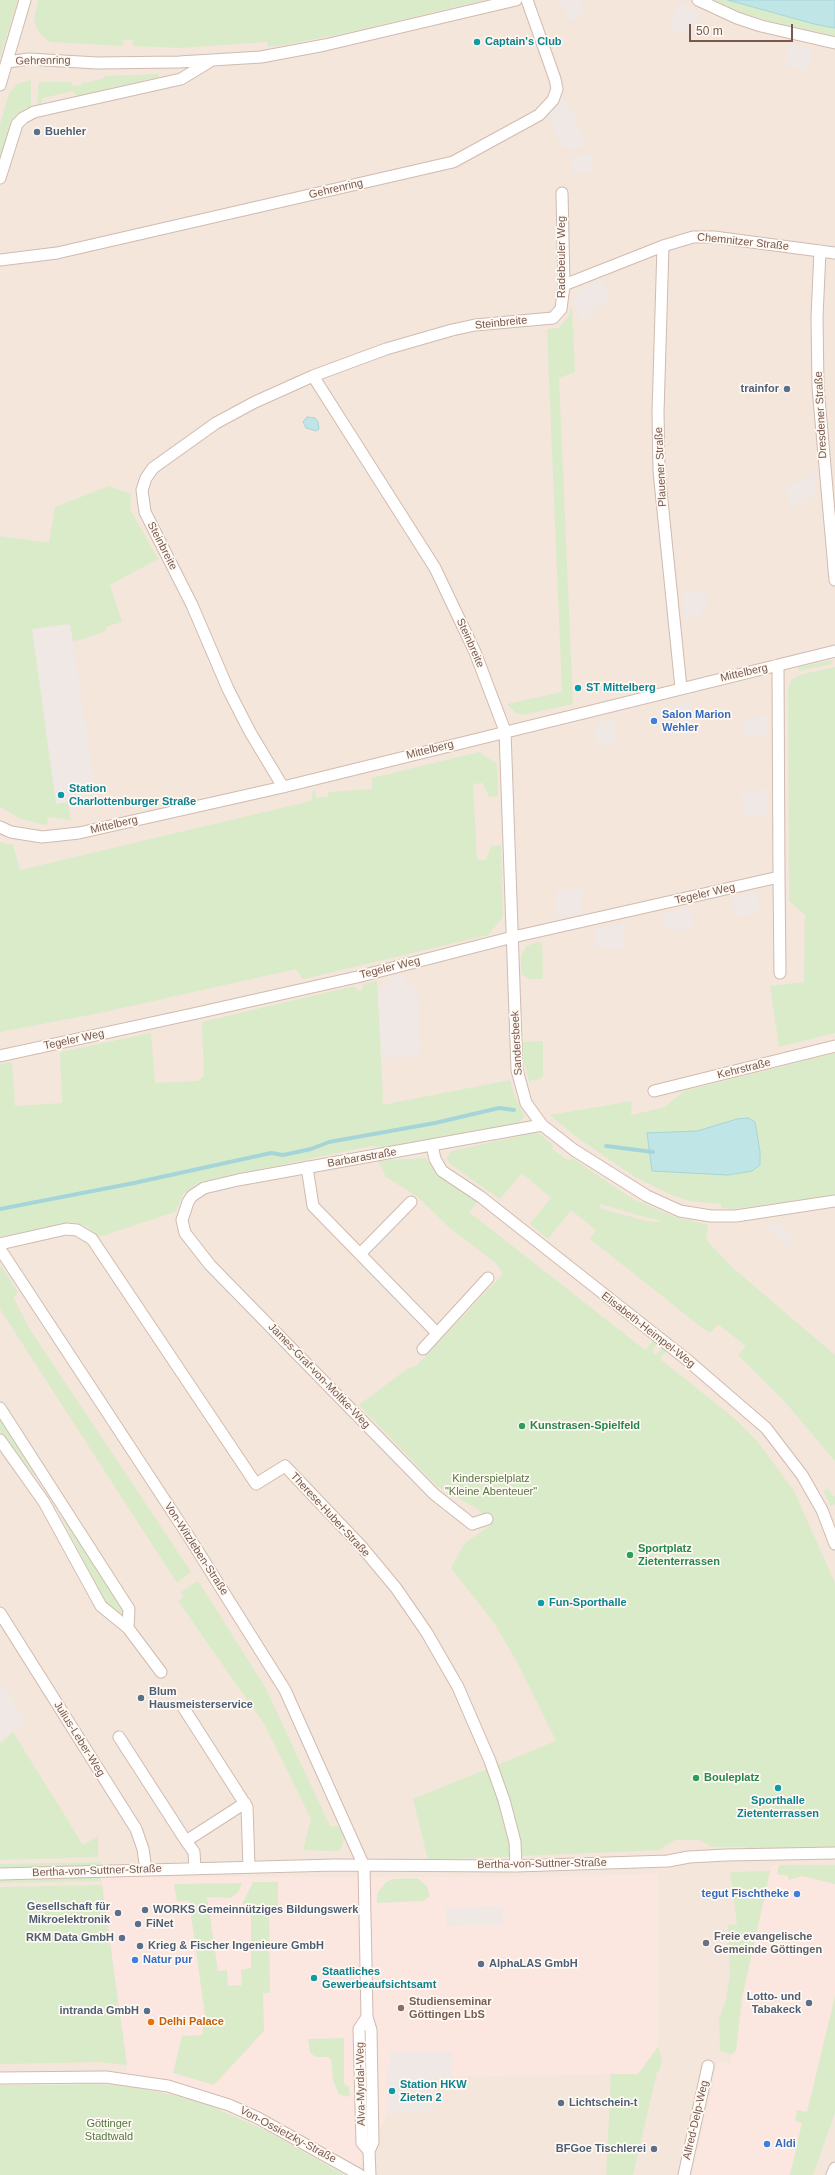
<!DOCTYPE html>
<meta charset="utf-8">
<style>
body{margin:0}
#map{position:relative;width:835px;height:2175px;overflow:hidden;background:#fdf5ec;font-family:Helvetica,sans-serif}
canvas{display:block}
.scale{position:absolute;left:689px;top:24px;width:104px;height:18px;box-sizing:border-box;border:2px solid #79594e;border-top:0;padding-left:5px;font-size:12px;line-height:14px;white-space:nowrap;color:#79594e;-webkit-text-stroke:3px #fff9f3;paint-order:stroke}
</style>
<div id="map">
<canvas width="835" height="2175"></canvas>
<div class="scale">50 m</div>
</div>
<script>
const context = document.querySelector('canvas').getContext('2d');
context.lineJoin = 'round';
function fillPath(path, color) { context.fillStyle = color; context.fill(path, 'evenodd'); }
const shape = rows => new Path2D(rows.map(r => 'M' + r).join(''));
function stroke(path, color, width, dash) { context.strokeStyle = color; context.lineWidth = width; context.lineCap = dash ? 'butt' : 'round'; context.setLineDash(dash || []); context.stroke(path); }
function write(font, color, halo, rows, align = 'center') {
  context.font = font + ' Helvetica,sans-serif'; context.lineWidth = 3.5; context.setLineDash([]); context.textBaseline = 'middle'; context.strokeStyle = halo; context.fillStyle = color; for (const [text, x, y, turn = 0] of rows) {
    context.save(); context.translate(x, y); context.rotate((+turn || 0) * Math.PI / 180); context.textAlign = isNaN(turn) ? turn : align; if (halo) context.strokeText(text, 0, 0); context.fillText(text, 0, 0); context.restore();
  }
}
fillPath(shape([
 [0,0,835,0,835,2175,345,2175,269,2132,95,2084,0,2085]
]), '#f4e6da');
fillPath(shape([
 [772,1865,835,1865,835,2113,813,2175,692,2175,718,2061,730,2064,732,2054,736,2051,742,1998],
 [658,1874,658,2047,638,2074,433,2077,433,2112,388,2113,356,2175,345,2175,269,2132,234,2115,173,2095,127,2086,127,2065,102,1881,99,1877,513,1877]
]), '#fce6e0');
fillPath(shape([
 [558,0,579,0,586,13,570,22],
 [679,2,701,13,691,36,668,26],
 [789,44,813,49,808,71,784,66],
 [563,95,574,114,586,145,576,149,561,148,550,119],
 [592,154,593,173,571,174,571,155],
 [602,279,610,301,594,308,596,315,580,321,573,299,579,290],
 [815,474,816,496,790,508,787,501,789,500,784,488],
 [705,591,707,610,701,610,701,617,684,618,682,593],
 [70,624,95,787,90,788,93,806,69,810,68,802,56,804,32,629],
 [690,701,693,722,664,727,662,716,656,716,656,710],
 [768,714,768,733,746,738,741,721],
 [615,719,615,746,596,746,595,723],
 [768,788,768,813,745,819,739,794],
 [556,890,582,890,582,913,556,919],
 [755,891,761,912,737,918,731,897],
 [690,907,695,928,677,932,675,927,664,930,661,914],
 [625,923,624,949,595,948,595,929],
 [388,976,404,976,405,985,417,985,421,1054,409,1055,409,1058,393,1059,393,1056,381,1057,377,987,389,986],
 [782,1222,793,1239,788,1246,770,1232,769,1225],
 [0,1681,26,1720,0,1741],
 [503,1906,503,1925,446,1926,446,1907],
 [452,2051,452,2077,432,2078,433,2112,388,2113,387,2069,390,2069,390,2052]
]), '#efe8e4');
fillPath(shape([
 [0,0,18,0,0,57],
 [38,0,485,0,346,33,288,44,268,47,267,42,180,48,133,46,133,40,123,40,123,46,50,42,39,33,34,20],
 [714,0,835,0,835,36,769,21,737,11],
 [159,74,159,77,77,96,73,91,43,98,41,104,37,105,39,82,72,82,72,86,81,85,82,83,103,79,105,76],
 [31,80,31,107,25,108,13,120,0,160,0,124,9,94,17,84],
 [572,306,575,372,559,378,573,704,523,715,516,713,507,704,562,692,547,329,559,328,568,317],
 [109,486,131,494,130,509,158,559,110,585,122,622,106,627,106,631,73,642,70,624,32,629,56,804,68,802,71,820,48,817,47,825,33,822,21,819,0,807,0,536,49,543,55,507],
 [831,660,832,664,799,671,798,667],
 [835,667,835,1033,779,1047,770,986,804,982,805,915,789,901,788,688,791,680,799,675],
 [479,752,497,764,498,796,489,797,483,783,473,784,477,860,486,860,491,846,501,845,503,917,488,935,303,979,296,969,100,1013,0,1032,0,842,13,845,20,870,311,801,313,791,316,791,316,798,328,797,328,792,372,789,372,778],
 [538,942,542,943,543,979,529,979,521,974,521,957,526,946],
 [377,981,383,1097,382,1105,510,1080,516,1099,525,1116,519,1123,392,1148,371,1146,199,1182,183,1194,175,1212,99,1237,88,1227,72,1222,0,1237,0,1064,12,1062,15,1106,62,1103,60,1052,151,1033,155,1083,198,1081,204,1076,202,1022,354,986,358,991,362,990,363,984],
 [543,1041,543,1075,540,1079,529,1081,524,1062,523,1042],
 [835,1053,835,1195,734,1209,721,1208,721,1204,690,1201,674,1196,635,1177,575,1136,550,1115,632,1101,631,1115,665,1107,684,1091],
 [534,1133,540,1134,553,1145,552,1149,569,1161,572,1158,633,1199,672,1216,708,1225,706,1237,708,1242,734,1269,835,1355,835,1461,785,1402,738,1355,746,1346,718,1324,710,1333,700,1326,590,1239,596,1230,571,1210,548,1239,530,1224,551,1198,522,1173,500,1199,451,1165,446,1159,451,1151],
 [600,1204,649,1218,662,1220,658,1222,646,1221,599,1208],
 [425,1158,446,1181,477,1202,469,1212,478,1219,645,1350,654,1340,658,1343,652,1351,656,1355,663,1347,667,1350,660,1359,734,1418,757,1441,794,1491,835,1583,835,1848,750,1849,745,1847,712,1847,700,1840,675,1840,659,1850,428,1860,413,1799,556,1741,517,1662,495,1624,451,1568,465,1543,491,1525,478,1509,437,1486,359,1405,407,1369,416,1366,503,1274,496,1263,451,1229,418,1197,386,1177,378,1161],
 [0,1264,18,1292,13,1297,29,1328,191,1572,177,1583,0,1309],
 [0,1414,38,1474,35,1476,0,1431],
 [829,1489,833,1497,835,1496,835,1504,831,1506,823,1491],
 [63,1512,125,1610,124,1614,120,1616,105,1602,60,1514],
 [198,1581,265,1687,330,1826,342,1827,344,1838,341,1849,337,1851,303,1850,311,1819,265,1725,178,1601,184,1597,181,1592],
 [13,1732,83,1845,98,1836,98,1857,0,1860,0,1742,2,1743],
 [101,1862,99,1867,0,1868,0,1864],
 [779,1865,835,1865,835,1884,802,1876,789,1880,788,1876,777,1874],
 [770,1871,742,1998,736,2051,732,2054,720,2051,719,2019,726,2000,730,1974,728,1925,737,1924,730,1872],
 [99,1877,102,1881,0,1883,0,1879],
 [417,1878,427,1886,430,1896,423,1901,377,1903,377,1894,386,1882,392,1879],
 [253,1882,278,1882,278,1912,269,1913,270,1993,263,1993,264,2031,214,2085,173,2073,182,2036,202,2035,205,2015,189,1901,177,1901,174,1884,242,1883,239,1891,231,1898,207,1897,218,1971,227,1970,228,1986,242,1985,241,1970,251,1968,251,1904,242,1904],
 [102,1885,127,2065,100,2062,0,2064,0,1887],
 [835,1996,835,2113,813,2175,790,2175,802,2123,795,2121,797,2110,807,2112],
 [344,2038,344,2083,349,2087,350,2097,339,2094,333,2081,331,2059,328,2057,316,2057,310,2053,308,2039],
 [658,2047,662,2059,659,2072,657,2072,633,2175,606,2175,611,2074,638,2074],
 [95,2084,127,2086,173,2095,204,2103,269,2132,345,2175,0,2175,0,2085]
]), '#daebca');
const water = shape([
 [728,0,835,0,835,28,814,24,728,0],
 [307,417,315,418,318,422,319,429,316,431,306,428,303,422,307,417],
 [748,1118,755,1122,760,1152,760,1165,752,1171,728,1175,652,1171,647,1133,697,1131,737,1119,748,1118]
]);
fillPath(water, '#c0e5e7');
stroke(water, '#a6d5d9', 1);
stroke(shape([
 [606,1146,653,1152],
 [0,1209,134,1183,271,1153,283,1155,311,1149,329,1142,435,1123,499,1108,514,1110]
]), '#a6d5d9', 4);
const minor = shape([
 [698,0,737,18,761,26,835,43],
 [7,62,29,59,97,63,179,62,261,57,325,45,516,0],
 [0,85,25,0],
 [0,178,17,124,23,118,34,112,181,79,209,62],
 [663,246,658,412,659,471,681,688],
 [820,251,817,317,818,387,835,580],
 [0,260,57,253,453,162,539,115,553,100,557,89,555,79,527,0],
 [564,285,663,246,693,237,714,237,835,253],
 [313,376,386,349,452,330,475,325,553,318,561,309,564,285,562,193],
 [283,787,250,732,228,689,192,605,145,512,142,490,146,478,153,468,216,423,255,402,313,376,435,568,475,652,505,731,517,1070,526,1103,542,1125,574,1150,647,1196,680,1211,711,1216,736,1216,835,1201],
 [0,827,11,832,42,837,79,833,283,787,835,651],
 [779,877,780,973],
 [0,1056,197,1013,357,977,513,937,779,877,778,665],
 [654,1091,835,1046],
 [432,1145,435,1159,442,1171,481,1197,686,1359,766,1428,802,1475,822,1510,835,1544],
 [307,1167,313,1206,437,1333],
 [0,1244,66,1229,77,1230,92,1239,256,1484,285,1466,361,1546,396,1588,427,1633,458,1687,490,1761,504,1800,515,1842,516,1866],
 [0,1249,189,1537,285,1690,364,1866,367,2017,371,2030,373,2142,369,2151,370,2175],
 [360,1254,411,1202],
 [423,1349,488,1278],
 [0,1408,129,1609,128,1628],
 [0,1440,44,1502,101,1606,128,1628,161,1672],
 [487,1519,472,1524,434,1494,210,1265,185,1233,182,1220,188,1202,192,1196,204,1188,238,1180,542,1125],
 [0,1613,136,1829,143,1849,146,1870],
 [183,1707,247,1807,249,1867],
 [119,1737,186,1841,245,1803],
 [186,1841,194,1852,195,1868],
 [0,1874,335,1865,516,1866,668,1861,689,1857,726,1855,835,1853],
 [367,2017,359,2029,362,2143,369,2151],
 [0,2078,106,2077,168,2086,229,2105,258,2118,360,2175],
 [684,2175,708,2066],
 [832,2175,835,2168]
]);
stroke(minor, '#d0bbb0', 13);
stroke(minor, '#fff', 11);
for (const [x, y, r, color] of [
 [477,42,4,"#0f9aa8"],
 [37,132,4,"#5c6f8a"],
 [787,389,4,"#5c6f8a"],
 [578,688,4,"#0f9aa8"],
 [654,721,4,"#3f7fe0"],
 [61,795,4,"#0f9aa8"],
 [522,1426,4,"#2e9e5b"],
 [630,1555,4,"#2e9e5b"],
 [541,1603,4,"#0f9aa8"],
 [141,1698,4,"#5c6f8a"],
 [696,1778,4,"#2e9e5b"],
 [778,1788,4,"#0f9aa8"],
 [797,1894,4,"#3f7fe0"],
 [145,1910,4,"#5c6f8a"],
 [118,1913,4,"#5c6f8a"],
 [138,1924,4,"#5c6f8a"],
 [122,1938,4,"#5c6f8a"],
 [706,1943,4,"#6b7280"],
 [140,1946,4,"#5c6f8a"],
 [135,1960,4,"#3f7fe0"],
 [481,1964,4,"#5c6f8a"],
 [314,1978,4,"#0f9aa8"],
 [809,2003,4,"#5c6f8a"],
 [401,2008,4,"#8d6e63"],
 [147,2011,4,"#5c6f8a"],
 [151,2022,4,"#e8710a"],
 [392,2091,4,"#0f9aa8"],
 [561,2103,4,"#5c6f8a"],
 [767,2144,4,"#3f7fe0"],
 [654,2149,4,"#5c6f8a"]
]) { const dot = new Path2D(); dot.arc(x, y, r, 0, 2 * Math.PI); context.fillStyle = color; context.fill(dot); stroke(dot, '#fff9f3', 1.5); }
write('bold 11px', '#0d838f', '#fff9f3', [
 ["Captain's Club",485,42],
 ["ST Mittelberg",586,688],
 ["Station",69,789],
 ["Charlottenburger Straße",69,802],
 ["Fun-Sporthalle",549,1603],
 ["Sporthalle",778,1801,"center"],
 ["Zietenterrassen",778,1814,"center"],
 ["Staatliches",322,1972],
 ["Gewerbeaufsichtsamt",322,1985],
 ["Station HKW",400,2085],
 ["Zieten 2",400,2098]
], 'left');
write('11px', '#79594e', '#fff9f3', [
 ["Gehrenring",43,61,-1],
 ["Gehrenring",336,189,-13],
 ["Chemnitzer Straße",743,242,6],
 ["Radebeuler Weg",562,257,-90],
 ["Steinbreite",501,323,-6],
 ["Dresdener Straße",821,415,-93],
 ["Plauener Straße",661,467,-93],
 ["Steinbreite",162,546,63],
 ["Steinbreite",470,643,66],
 ["Mittelberg",744,673,-13],
 ["Mittelberg",430,750,-14],
 ["Mittelberg",114,825,-13],
 ["Tegeler Weg",705,894,-13],
 ["Tegeler Weg",390,968,-14],
 ["Tegeler Weg",74,1040,-12],
 ["Sandersbeek",517,1043,-93],
 ["Kehrstraße",744,1069,-14],
 ["Barbarastraße",362,1158,-10],
 ["Elisabeth-Heimpel-Weg",648,1330,38],
 ["James-Graf-von-Moltke-Weg",319,1376,46],
 ["Therese-Huber-Straße",330,1515,47],
 ["Von-Witzleben-Straße",196,1549,57],
 ["Julius-Leber-Weg",79,1739,58],
 ["Bertha-von-Suttner-Straße",542,1864,-1],
 ["Bertha-von-Suttner-Straße",97,1871,-2],
 ["Alva-Myrdal-Weg",361,2084,-91],
 ["Alfred-Delp-Weg",696,2120,-77],
 ["Von-Ossietzky-Straße",288,2135,28]
]);
write('bold 11px', '#4e5e75', '#fff9f3', [
 ["Buehler",45,132],
 ["trainfor",779,389,"right"],
 ["Blum",149,1692],
 ["Hausmeisterservice",149,1705],
 ["Gesellschaft für",110,1907,"right"],
 ["Mikroelektronik",110,1920,"right"],
 ["WORKS Gemeinnütziges Bildungswerk",153,1910],
 ["FiNet",146,1924],
 ["RKM Data GmbH",114,1938,"right"],
 ["Krieg & Fischer Ingenieure GmbH",148,1946],
 ["AlphaLAS GmbH",489,1964],
 ["Lotto- und",801,1997,"right"],
 ["Tabakeck",801,2010,"right"],
 ["intranda GmbH",139,2011,"right"],
 ["Lichtschein-t",569,2103],
 ["BFGoe Tischlerei",646,2149,"right"]
], 'left');
write('bold 11px', '#366cbe', '#fff9f3', [
 ["Salon Marion",662,715],
 ["Wehler",662,728],
 ["tegut Fischtheke",789,1894,"right"],
 ["Natur pur",143,1960],
 ["Aldi",775,2144]
], 'left');
write('bold 11px', '#27864d', '#fff9f3', [
 ["Kunstrasen-Spielfeld",530,1426],
 ["Sportplatz",638,1549],
 ["Zietenterrassen",638,1562],
 ["Bouleplatz",704,1778]
], 'left');
write('11px', '#577843', '#fff9f3', [
 ["Kinderspielplatz",491,1479],
 ["\"Kleine Abenteuer\"",491,1492],
 ["Göttinger",109,2124],
 ["Stadtwald",109,2137]
]);
write('bold 11px', '#5b616d', '#fff9f3', [
 ["Freie evangelische",714,1937],
 ["Gemeinde Göttingen",714,1950]
], 'left');
write('bold 11px', '#785e54', '#fff9f3', [
 ["Studienseminar",409,2002],
 ["Göttingen LbS",409,2015]
], 'left');
write('bold 11px', '#c56008', '#fff9f3', [
 ["Delhi Palace",159,2022]
], 'left');
</script>
